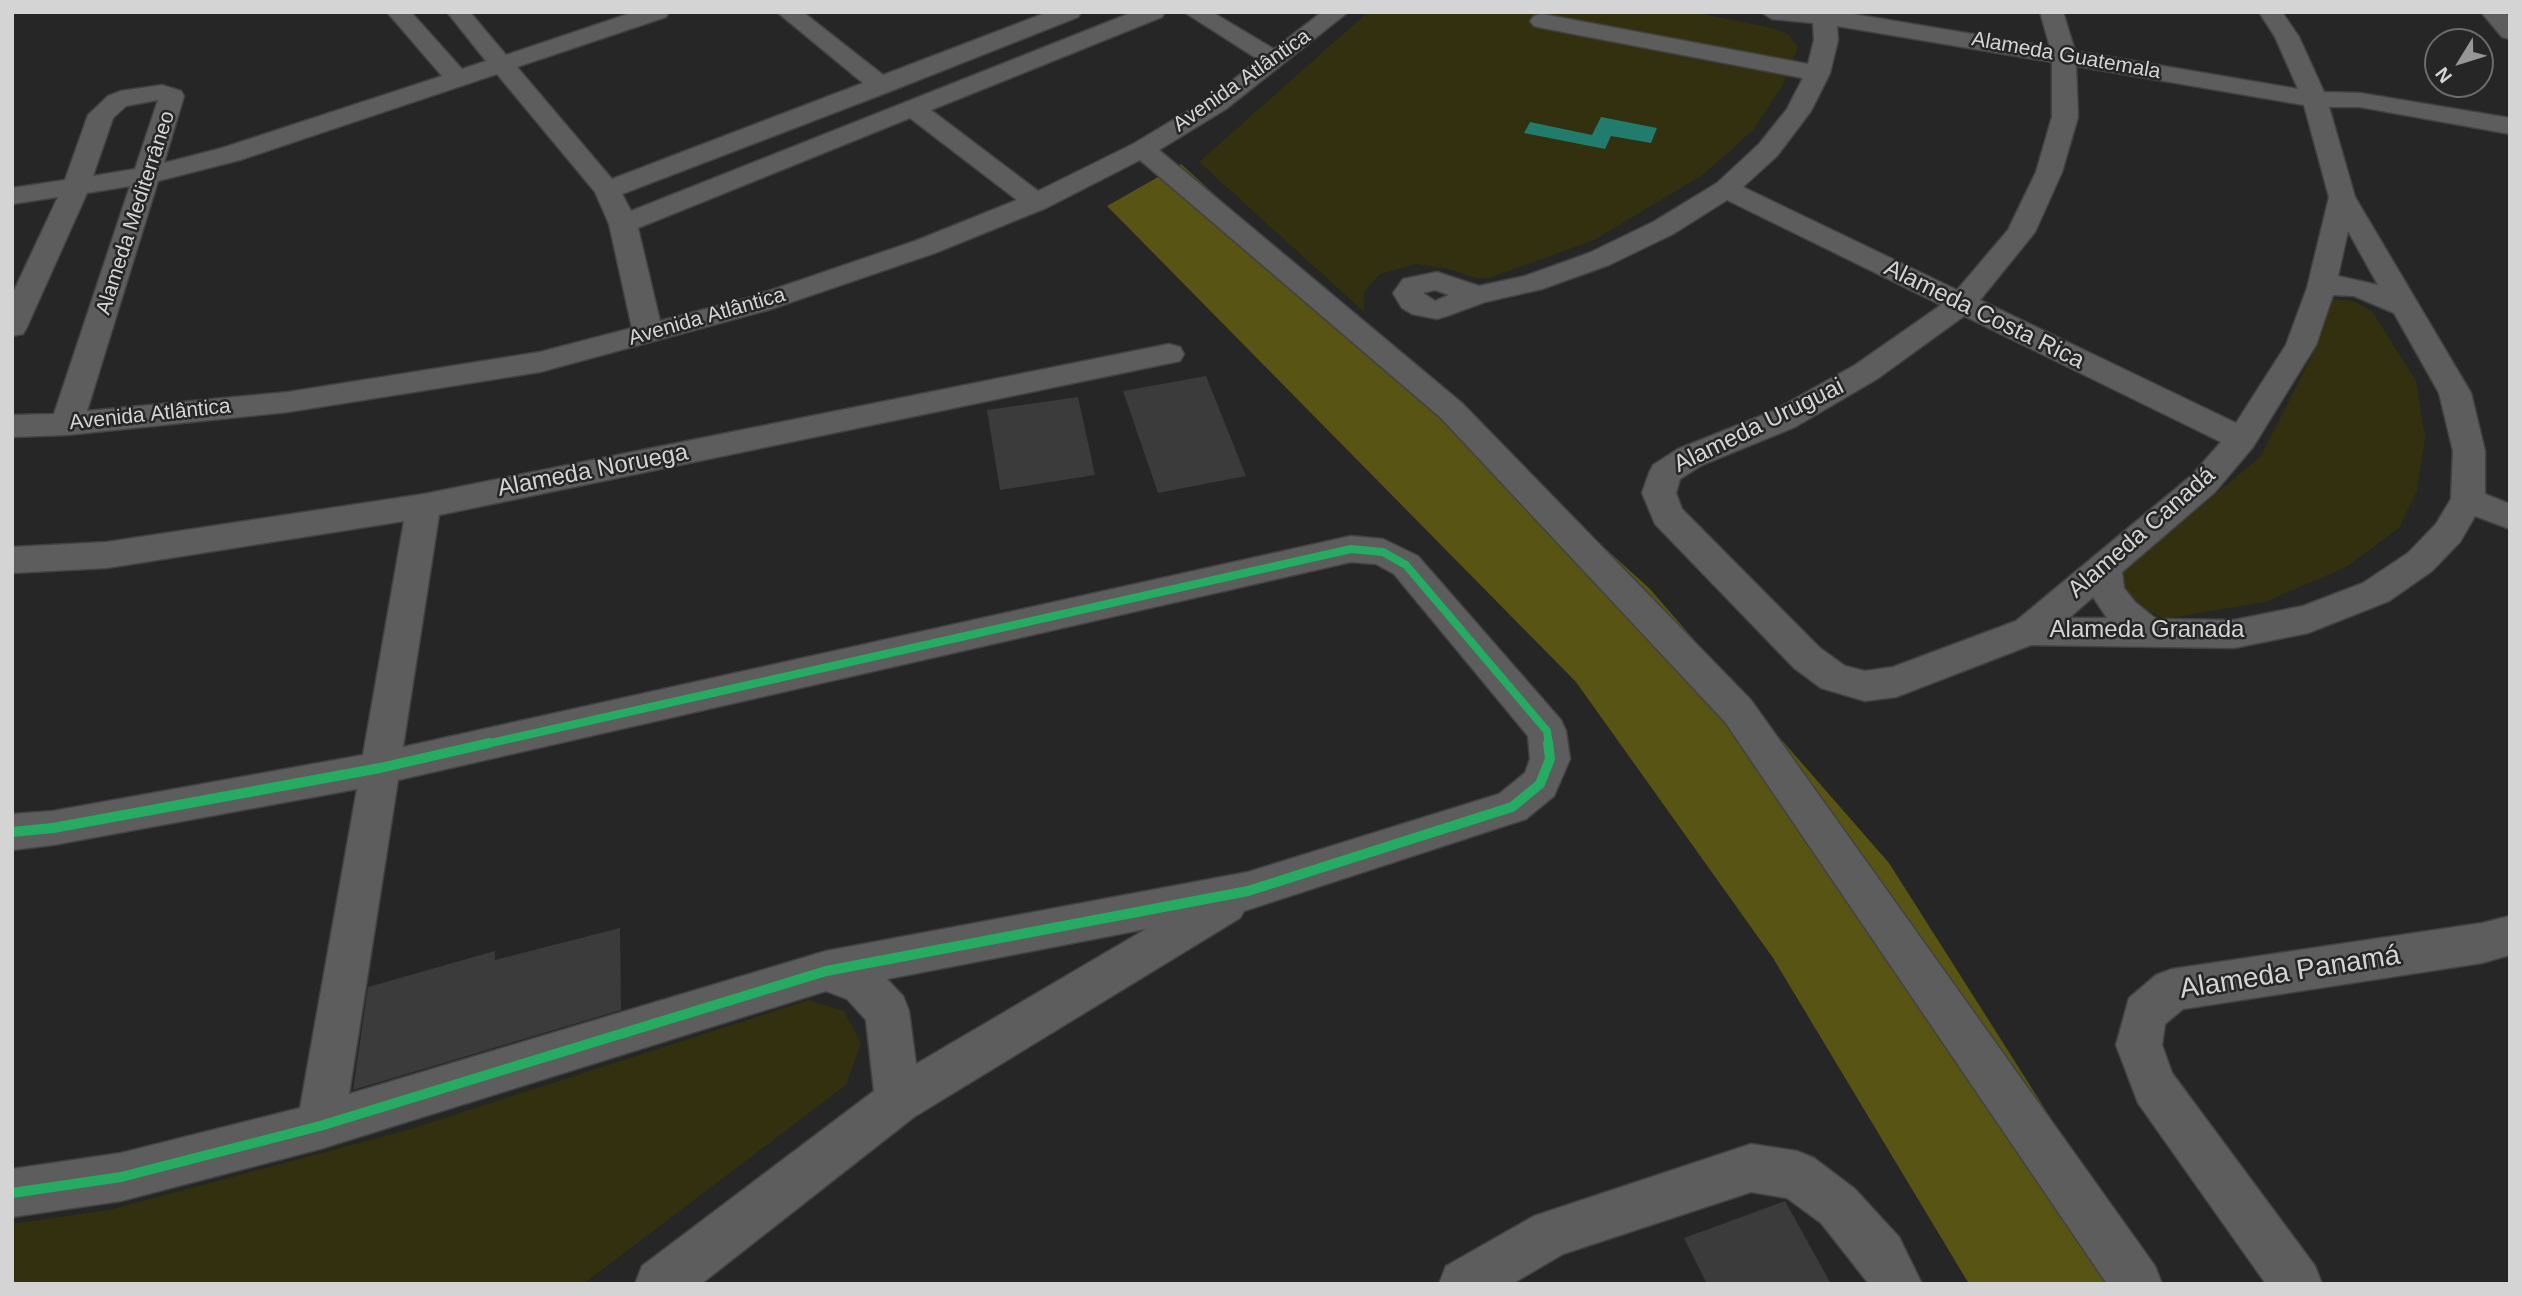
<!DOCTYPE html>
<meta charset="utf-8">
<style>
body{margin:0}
#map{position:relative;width:2522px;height:1296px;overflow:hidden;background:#252625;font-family:Helvetica,sans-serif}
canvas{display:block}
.frame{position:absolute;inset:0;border:14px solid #d3d4d3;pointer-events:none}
.north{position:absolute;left:2424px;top:28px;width:70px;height:70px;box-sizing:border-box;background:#252625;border:2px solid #6b6c6b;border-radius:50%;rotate:232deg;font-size:19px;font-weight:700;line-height:28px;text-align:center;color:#d3d4d3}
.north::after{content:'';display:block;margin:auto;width:24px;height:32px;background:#969796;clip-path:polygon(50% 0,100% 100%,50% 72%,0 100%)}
</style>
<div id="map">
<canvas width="2522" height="1296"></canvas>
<div class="frame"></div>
<div class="north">N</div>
</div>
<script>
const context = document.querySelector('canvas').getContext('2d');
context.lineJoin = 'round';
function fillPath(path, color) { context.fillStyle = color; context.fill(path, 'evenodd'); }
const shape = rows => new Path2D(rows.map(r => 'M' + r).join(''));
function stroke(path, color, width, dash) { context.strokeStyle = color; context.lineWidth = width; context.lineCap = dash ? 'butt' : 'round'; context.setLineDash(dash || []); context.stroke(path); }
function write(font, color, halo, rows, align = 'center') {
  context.font = font + ' Helvetica,sans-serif'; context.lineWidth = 5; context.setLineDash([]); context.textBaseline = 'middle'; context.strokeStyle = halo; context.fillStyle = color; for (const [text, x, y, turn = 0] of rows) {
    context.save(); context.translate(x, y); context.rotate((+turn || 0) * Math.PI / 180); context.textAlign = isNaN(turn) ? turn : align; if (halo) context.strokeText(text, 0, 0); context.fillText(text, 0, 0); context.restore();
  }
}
fillPath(shape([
 [1368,12,1693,12,1772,28,1789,35,1798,47,1782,86,1753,130,1704,174,1594,240,1490,278,1476,278,1449,269,1416,264,1380,274,1364,292,1364,312,1199,162],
 [2334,299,2353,301,2372,311,2416,381,2425,438,2417,491,2399,528,2346,567,2265,602,2164,619,2135,603,2121,588,2124,571,2261,456,2314,351,2319,302],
 [809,1000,844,1011,861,1043,846,1085,583,1284,12,1284,12,1224,109,1210,404,1131]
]), '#32300e');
fillPath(shape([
 [1181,164,1649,588,1889,863,2156,1284,1969,1284,1773,958,1576,682,1107,206]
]), '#585413');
fillPath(shape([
 [1601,117,1657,128,1651,143,1611,136,1605,149,1524,133,1530,122,1592,135]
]), '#227c6d');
fillPath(shape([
 [1206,376,1246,476,1158,493,1123,391],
 [1078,397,1095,475,1000,490,987,410],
 [620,928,621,1010,353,1090,368,987,495,951,495,960],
 [1785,1201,1831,1284,1707,1284,1684,1238]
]), '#3a3b3a');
const minor = shape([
 [387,12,411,12,462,69,486,61,447,12,470,12,506,55,634,12,669,12,666,17,517,67,612,179,863,83,777,12,803,12,883,75,1048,12,1081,12,1078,17,891,91,622,194,631,211,1133,12,1165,12,1162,17,931,110,1038,191,1133,144,1208,99,1259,60,1184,12,1212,12,1274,49,1322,12,1348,12,1226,109,1159,150,1463,404,1751,700,2155,1266,2162,1284,2107,1284,1725,722,1441,418,1140,160,1046,208,935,253,768,310,540,372,288,412,67,435,12,437,12,415,54,414,130,186,87,193,27,327,23,334,12,336,12,295,58,197,12,204,12,188,65,180,88,115,108,96,121,91,162,85,181,91,184,96,164,163,222,148,442,76,387,12],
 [497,74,595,192,609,224,632,328,540,352,288,392,87,411,158,181,240,160,497,74],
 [158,100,135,169,93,176,113,118,126,106,158,100],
 [910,118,1017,200,915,241,748,298,660,321,638,228,910,118],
 [1761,12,1853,14,2050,47,2040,12,2063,12,2075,51,2298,89,2275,37,2259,12,2282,12,2299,37,2324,92,2360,93,2510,118,2510,134,2360,107,2329,107,2355,197,2471,393,2485,451,2485,494,2510,504,2510,529,2475,516,2460,542,2432,571,2389,601,2308,633,2234,648,2031,645,1896,697,1865,701,1821,688,1794,668,1655,524,1642,493,1649,473,1653,465,1678,449,1773,411,1855,365,1941,305,1727,200,1673,234,1609,265,1542,289,1485,302,1447,316,1437,319,1412,314,1402,308,1393,293,1403,279,1437,272,1479,286,1525,276,1589,253,1653,222,1717,183,1759,144,1787,109,1803,78,1542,28,1534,26,1530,21,1534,16,1542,14,1808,64,1814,40,1813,23,1772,19,1761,12],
 [1837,26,2052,62,2052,117,2036,172,2008,230,1957,290,1743,187,1777,156,1811,111,1830,73,1838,40,1837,26],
 [2076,66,2304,105,2329,197,2307,288,2286,345,2236,423,1980,300,2035,232,2062,172,2078,117,2076,66],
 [2348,231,2378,285,2338,276,2348,231],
 [1435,290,1449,295,1435,301,1423,293,1435,290],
 [2333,295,2354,296,2394,313,2439,393,2453,451,2451,499,2436,524,2408,553,2363,583,2303,606,2234,620,2156,619,2135,602,2124,588,2122,572,2215,492,2253,447,2316,345,2333,295],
 [1964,316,2221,442,2191,476,2016,621,1893,667,1865,671,1845,666,1820,648,1682,509,1676,493,1680,479,1702,465,1795,427,1877,379,1964,316],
 [2093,597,2107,618,2069,618,2093,597],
 [2481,12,2505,12,2510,18,2510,39,2502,37,2481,12],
 [1169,344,1180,347,1184,354,1180,361,439,515,403,747,1351,536,1383,539,1418,556,1561,720,1566,731,1570,759,1554,796,1526,819,1244,911,1240,918,914,1117,701,1284,635,1284,642,1266,874,1091,866,1020,847,999,826,991,320,1149,121,1201,12,1217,12,1169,121,1153,300,1108,357,789,53,845,12,850,12,814,53,811,363,755,404,521,107,568,12,573,12,547,107,542,424,494,1169,344],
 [1351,562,1376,564,1394,574,1528,736,1530,759,1525,773,1499,794,1248,872,826,951,349,1094,398,780,1351,562],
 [1146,929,916,1064,909,1011,903,996,887,979,1146,929],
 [2510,916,2510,955,2482,963,2183,1009,2165,1024,2162,1045,2172,1073,2315,1266,2322,1284,2266,1284,2138,1103,2116,1045,2129,998,2156,975,2172,969,2482,923,2510,916],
 [1751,1144,1797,1151,1814,1158,1855,1189,1899,1237,1922,1284,1869,1284,1821,1223,1787,1198,1751,1192,1563,1254,1512,1284,1439,1284,1446,1266,1534,1216,1751,1144]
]);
stroke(minor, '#414241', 3);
fillPath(minor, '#5c5d5c');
stroke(shape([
 [482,745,1351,549,1383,552,1406,565,1547,731,1549,745]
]), '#26ab63', 8);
stroke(shape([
 [12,832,53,828,380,768,489,743],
 [12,1193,121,1177,320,1126,826,971,1248,891,1512,807,1540,784,1550,759,1548,743]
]), '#26ab63', 10);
write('21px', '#d3d4d3', '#252625', [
 ["Alameda Guatemala",2066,56,10],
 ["Avenida Atlântica",1242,81,-35],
 ["Alameda Mediterrâneo",136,213,-72],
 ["Avenida Atlântica",707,317,-16],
 ["Avenida Atlântica",150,415,-6]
]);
write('24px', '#d3d4d3', '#252625', [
 ["Alameda Costa Rica",1984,315,26],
 ["Alameda Uruguai",1759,426,-26],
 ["Alameda Noruega",593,471,-11],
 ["Alameda Canadá",2142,533,-41],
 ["Alameda Granada",2147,630]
]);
write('28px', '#d3d4d3', '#252625', [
 ["Alameda Panamá",2290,973,-9]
]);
</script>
